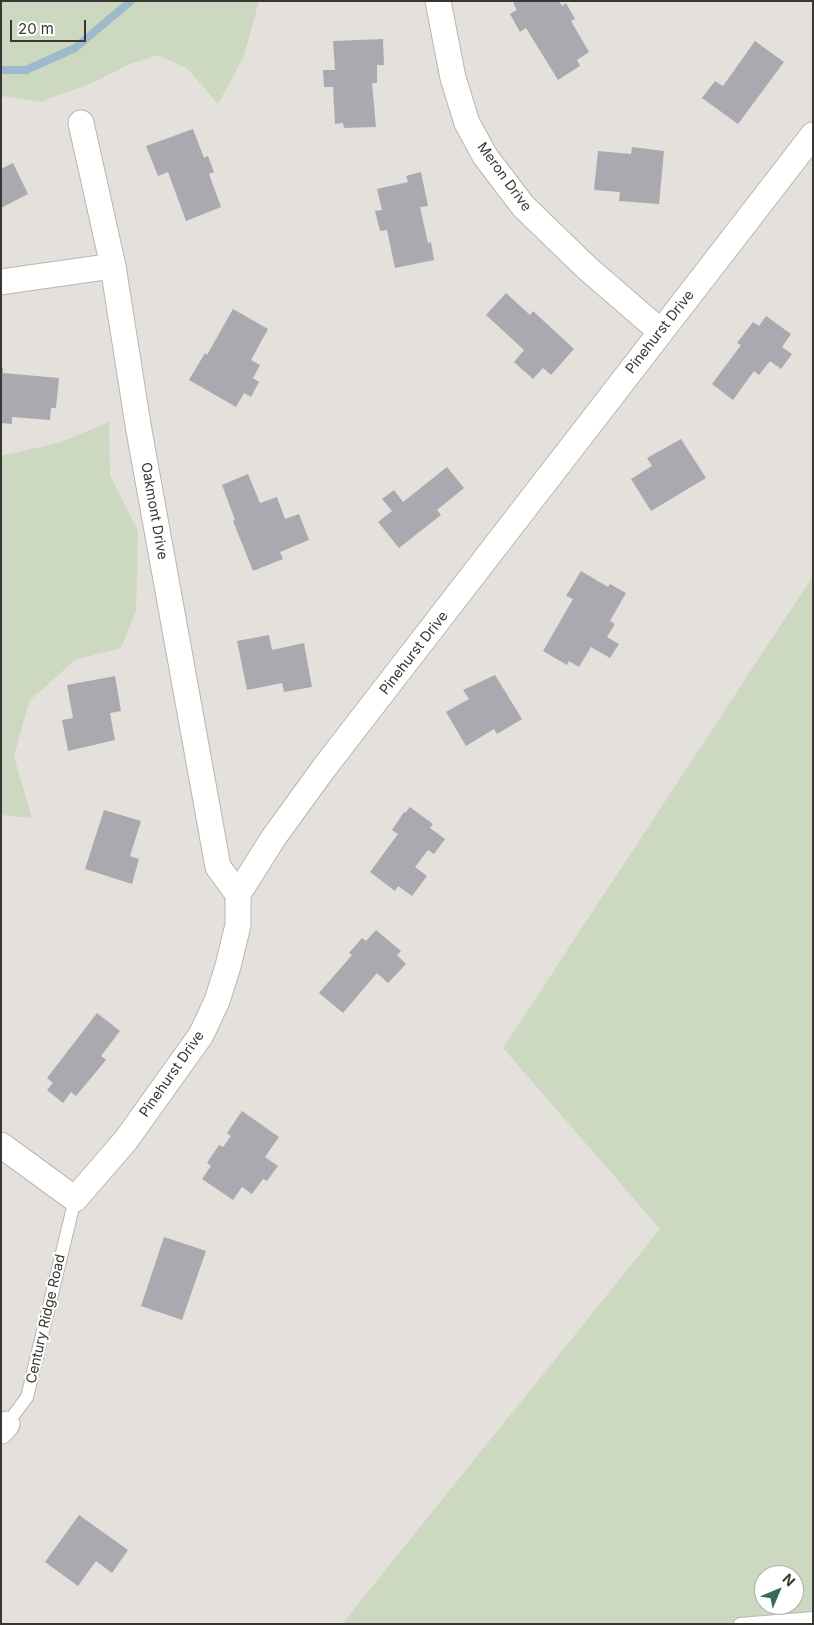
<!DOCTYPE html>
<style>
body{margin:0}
#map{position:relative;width:814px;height:1625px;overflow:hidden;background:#e4e0db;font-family:Inter,sans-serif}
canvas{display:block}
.frame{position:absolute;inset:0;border:2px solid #383734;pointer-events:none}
.north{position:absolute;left:754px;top:1565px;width:50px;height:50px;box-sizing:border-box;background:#fff;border:1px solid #afafae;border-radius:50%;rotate:45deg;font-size:14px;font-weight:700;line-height:20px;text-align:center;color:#383734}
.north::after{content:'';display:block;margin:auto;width:18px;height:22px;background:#356c53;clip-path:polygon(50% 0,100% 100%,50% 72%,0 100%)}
.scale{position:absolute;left:10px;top:20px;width:76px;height:22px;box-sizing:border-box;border:2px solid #383734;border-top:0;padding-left:6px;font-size:15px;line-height:18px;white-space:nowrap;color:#383734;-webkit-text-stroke:4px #fff;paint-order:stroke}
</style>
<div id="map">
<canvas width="814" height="1625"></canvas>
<div class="frame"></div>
<div class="north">N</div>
<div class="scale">20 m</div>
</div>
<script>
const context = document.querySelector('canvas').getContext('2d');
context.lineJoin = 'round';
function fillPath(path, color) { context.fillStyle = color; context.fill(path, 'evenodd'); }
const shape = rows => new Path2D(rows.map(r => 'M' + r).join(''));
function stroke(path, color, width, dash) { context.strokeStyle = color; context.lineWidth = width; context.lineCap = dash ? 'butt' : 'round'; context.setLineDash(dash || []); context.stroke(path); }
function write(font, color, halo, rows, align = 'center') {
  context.font = font + ' Inter,sans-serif'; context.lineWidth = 4; context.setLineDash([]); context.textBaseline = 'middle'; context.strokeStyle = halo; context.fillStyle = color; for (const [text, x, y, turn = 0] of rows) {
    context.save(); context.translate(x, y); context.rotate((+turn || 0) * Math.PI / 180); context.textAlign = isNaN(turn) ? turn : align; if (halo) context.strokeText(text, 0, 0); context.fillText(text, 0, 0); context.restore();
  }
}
fillPath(shape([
 [1,1,259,1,244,56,218,104,188,69,158,55,130,64,92,83,40,102,1,96],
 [109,422,110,475,138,531,136,611,121,648,75,660,29,701,14,757,32,818,1,815,1,456,58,443],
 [813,576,813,1624,342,1624,660,1229,503,1048],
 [764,1575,794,1575,794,1605,764,1605]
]), '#cdd8c0');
stroke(shape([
 [1,70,26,70,75,48,131,1]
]), '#9dbacc', 8);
fillPath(shape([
 [516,1,559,1,562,6,566,3,575,19,571,21,589,52,577,60,580,66,558,80,526,28,520,32,510,14,517,10,513,3],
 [383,39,384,65,377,65,377,83,372,83,376,127,344,128,343,123,335,124,333,87,324,87,323,70,335,70,333,41],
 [755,41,784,62,738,124,702,98,715,81,723,86],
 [193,129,204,158,208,156,214,172,209,174,221,207,186,221,168,172,158,176,146,146],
 [632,147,664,151,659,204,619,201,620,192,594,190,598,151,631,154],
 [13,163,28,194,1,208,1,169],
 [421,172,428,206,420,207,428,243,431,242,434,260,395,268,387,230,380,231,375,211,382,210,377,189,408,182,406,176],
 [506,293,530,315,533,311,574,349,551,375,543,368,533,379,514,362,524,350,486,315],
 [233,309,268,329,251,360,260,365,253,378,259,382,251,397,244,393,236,407,189,380,205,353,207,355],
 [766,316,791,334,782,347,792,354,781,369,770,361,759,375,754,371,733,400,712,384,741,345,737,343,753,322,759,326],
 [1,368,3,368,3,373,59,378,56,408,51,408,50,420,12,417,12,424,1,423],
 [681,439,706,478,651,511,631,479,652,466,647,458],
 [447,467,464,488,437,510,441,515,399,548,378,522,392,511,382,499,394,490,403,502],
 [248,474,260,503,277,497,285,519,299,514,309,540,280,552,283,559,253,571,233,521,235,520,222,485],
 [581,571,608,587,610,584,626,593,610,621,615,624,607,637,619,644,610,658,591,647,579,667,569,661,567,665,543,651,573,599,566,596],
 [269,635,272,650,304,643,312,687,284,692,282,683,247,690,237,641],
 [495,675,522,719,497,734,494,729,466,746,446,712,469,699,463,690],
 [115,676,121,711,110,713,115,740,68,751,62,720,73,718,67,685],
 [410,807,433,824,430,828,445,839,434,854,428,850,415,867,427,876,412,896,398,886,395,891,370,872,398,834,392,830,404,812,405,813],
 [104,810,141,821,130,856,139,859,132,884,85,869],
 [376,930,401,951,397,955,406,964,388,983,377,973,343,1013,319,993,352,955,349,953,362,938,366,941],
 [97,1013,120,1031,101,1056,106,1060,76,1096,71,1092,63,1103,47,1090,53,1083,47,1078],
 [242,1111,279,1137,265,1157,278,1166,267,1181,263,1179,252,1194,242,1187,233,1200,202,1179,211,1166,207,1163,219,1145,223,1147,231,1136,227,1133],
 [164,1237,206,1251,182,1320,141,1306],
 [79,1515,128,1550,112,1573,96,1561,78,1586,45,1562]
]), '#aaa9af');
const service = shape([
 [7,1424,27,1397,75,1199],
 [740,1624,813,1618]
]);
const minor = shape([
 [438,1,453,78,467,123,485,156,523,206,587,268,660,331],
 [81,123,113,266,138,425,218,867,238,894],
 [1,282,113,266],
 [1,1145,75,1199,126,1140,201,1035,217,1001,228,966,238,925,238,894,274,837,324,768,813,135],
 [1,1431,7,1424]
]);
stroke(service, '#b9b5b0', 14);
stroke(minor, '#b9b5b0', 27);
stroke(service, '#fff', 12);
stroke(minor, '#fff', 25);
write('14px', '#383734', '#fff', [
 ["Meron Drive",504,177,54],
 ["Pinehurst Drive",660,332,-52],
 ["Oakmont Drive",154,511,80],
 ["Pinehurst Drive",414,653,-52],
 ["Pinehurst Drive",172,1074,-55],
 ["Century Ridge Road",46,1319,-77]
]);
</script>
